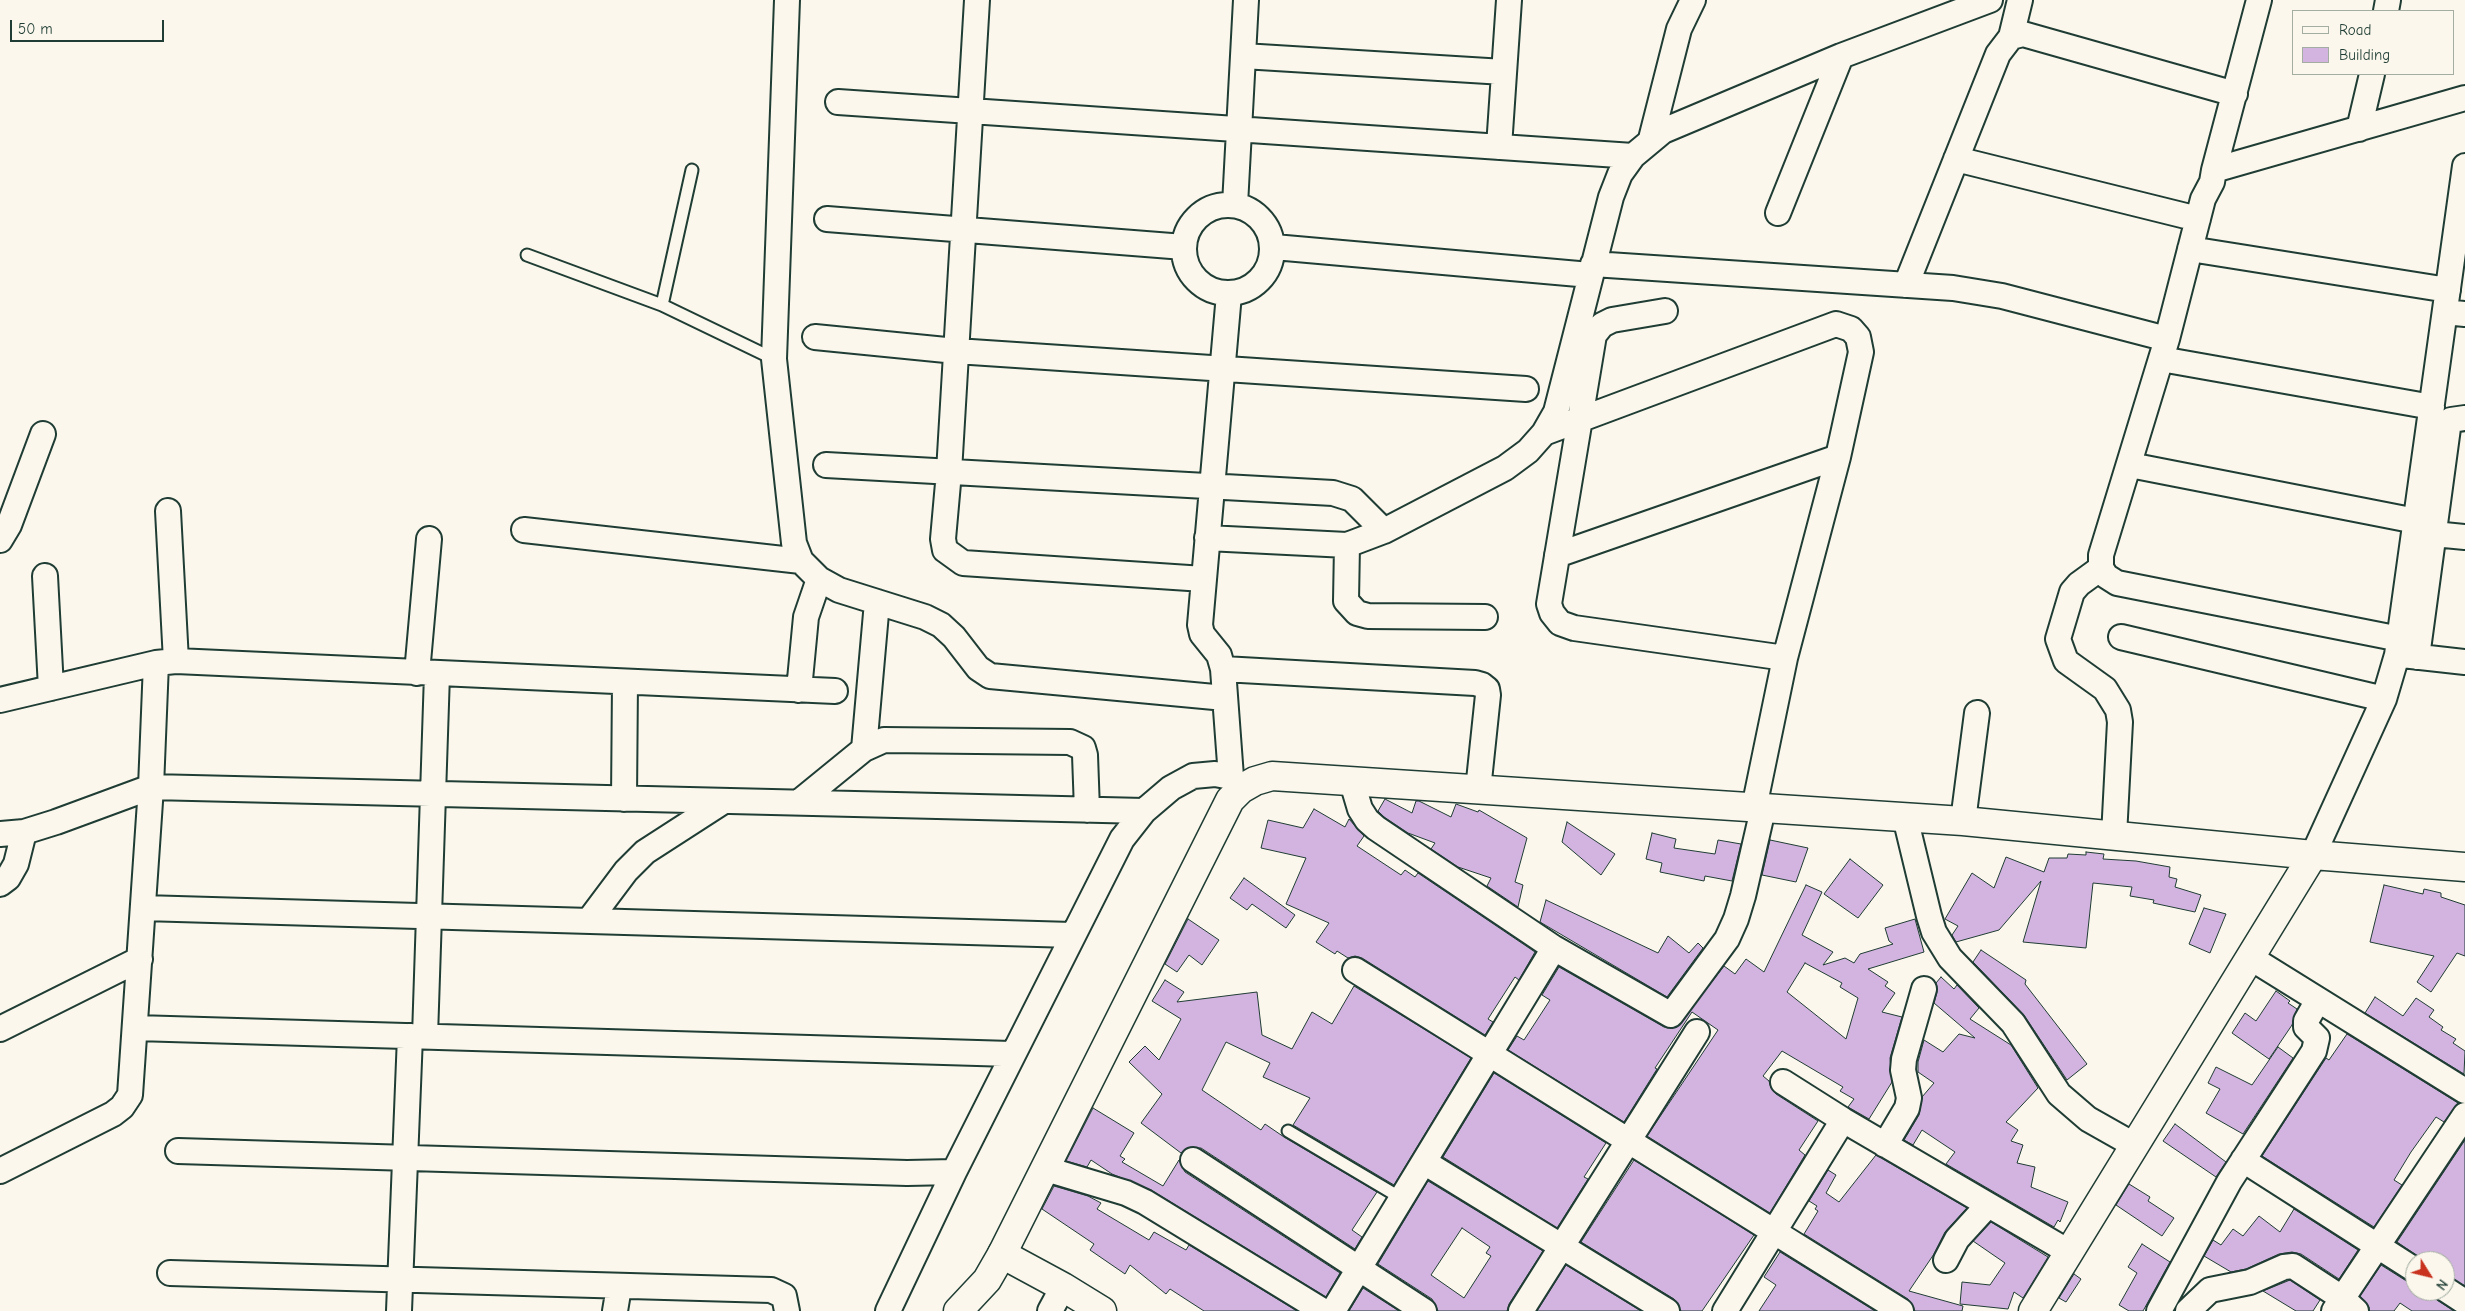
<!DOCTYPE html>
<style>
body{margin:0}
#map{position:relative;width:2465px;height:1311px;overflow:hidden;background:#fbf7ec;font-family:"Comic Neue",sans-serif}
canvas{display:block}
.legend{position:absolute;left:2292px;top:10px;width:162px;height:65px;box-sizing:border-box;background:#fbf7ec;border:1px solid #a3ada2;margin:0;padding:6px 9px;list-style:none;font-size:15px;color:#1f3d34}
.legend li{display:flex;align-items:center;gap:10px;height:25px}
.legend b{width:25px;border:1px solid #a3ada2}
.north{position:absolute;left:2405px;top:1251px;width:50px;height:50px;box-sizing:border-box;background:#fbf7ec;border:1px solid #a3ada2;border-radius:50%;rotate:126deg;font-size:14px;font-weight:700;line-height:20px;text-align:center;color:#1f3d34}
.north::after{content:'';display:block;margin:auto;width:18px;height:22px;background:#c8321e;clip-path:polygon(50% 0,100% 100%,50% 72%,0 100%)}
.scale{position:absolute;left:10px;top:20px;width:154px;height:22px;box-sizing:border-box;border:2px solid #1f3d34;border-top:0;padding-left:6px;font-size:15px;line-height:18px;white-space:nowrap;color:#1f3d34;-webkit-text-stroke:4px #fbf7ec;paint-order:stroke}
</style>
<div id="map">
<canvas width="2465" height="1311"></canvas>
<ul class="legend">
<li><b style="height:6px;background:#fbf7ec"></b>Road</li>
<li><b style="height:14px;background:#d3b3df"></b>Building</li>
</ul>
<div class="north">N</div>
<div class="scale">50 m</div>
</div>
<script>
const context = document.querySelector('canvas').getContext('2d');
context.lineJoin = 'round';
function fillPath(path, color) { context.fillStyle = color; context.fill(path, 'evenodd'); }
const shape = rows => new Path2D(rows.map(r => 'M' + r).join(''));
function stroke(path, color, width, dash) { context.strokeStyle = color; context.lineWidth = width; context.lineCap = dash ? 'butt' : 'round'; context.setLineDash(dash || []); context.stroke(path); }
const building = shape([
 [1385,799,1412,813,1416,801,1419,801,1451,817,1456,804,1478,812,1479,810,1527,838,1515,882,1523,885,1518,907,1487,886,1491,878,1458,867,1431,849,1435,843,1408,833,1384,817,1378,811,1385,799],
 [1314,809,1345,827,1349,819,1364,836,1357,846,1401,875,1405,870,1415,877,1418,873,1535,952,1519,980,1515,977,1488,1019,1493,1022,1485,1035,1362,958,1355,956,1348,958,1337,951,1335,954,1316,942,1329,923,1286,904,1306,858,1261,848,1268,820,1303,828,1314,809],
 [1567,822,1615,854,1601,875,1562,842,1567,822],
 [1652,833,1676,839,1674,848,1715,854,1718,840,1741,844,1732,881,1705,876,1704,881,1660,872,1662,863,1646,859,1652,833],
 [1770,840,1808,848,1796,882,1762,875,1770,840],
 [2086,852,2104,854,2103,859,2136,861,2170,867,2169,877,2177,879,2175,887,2201,895,2195,912,2153,903,2154,900,2130,896,2132,887,2093,883,2086,948,2023,942,2041,881,1999,930,1956,942,1952,935,1958,926,1945,919,1972,873,1994,888,2006,857,2044,872,2049,858,2067,858,2068,854,2086,855,2086,852],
 [1850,859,1883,885,1858,918,1824,894,1850,859],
 [1244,878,1295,915,1286,928,1252,904,1247,910,1230,898,1244,878],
 [1806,885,1822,892,1802,935,1833,952,1823,965,1845,958,1854,963,1860,954,1893,944,1889,941,1885,928,1915,919,1924,952,1868,969,1888,982,1885,986,1895,993,1882,1012,1902,1017,1890,1058,1892,1082,1869,1119,1848,1107,1854,1099,1840,1091,1843,1087,1782,1051,1763,1076,1769,1081,1771,1088,1776,1094,1818,1121,1799,1150,1805,1155,1770,1213,1647,1136,1718,1030,1692,1012,1655,1068,1657,1069,1624,1122,1508,1050,1517,1036,1524,1040,1550,1000,1542,995,1559,967,1664,1027,1677,1027,1724,966,1735,974,1746,959,1764,972,1806,885],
 [1805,963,1842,983,1840,987,1858,998,1846,1039,1787,992,1805,963],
 [2384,885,2423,894,2424,889,2441,893,2441,897,2465,905,2465,956,2457,953,2431,992,2417,982,2434,956,2370,942,2384,885],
 [1546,900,1658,953,1668,936,1689,953,1698,943,1703,948,1667,997,1540,922,1546,900],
 [2204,908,2226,914,2210,953,2189,944,2204,908],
 [1188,919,1219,940,1202,965,1189,955,1177,972,1165,964,1188,919],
 [1981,950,2026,980,2025,984,2087,1064,2067,1080,2024,1015,1973,962,1981,950],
 [1941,977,1954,989,1957,985,1979,1008,1970,1019,2011,1045,2038,1088,2006,1122,2018,1130,2011,1141,2023,1145,2017,1163,2035,1167,2031,1187,2068,1202,2060,1222,2058,1220,2054,1227,1946,1164,1955,1152,1922,1130,1913,1145,1904,1140,1919,1115,1922,1097,1934,1083,1918,1072,1918,1062,1924,1040,1943,1052,1959,1034,1975,1038,1934,1003,1937,992,1936,983,1941,977],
 [1165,980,1184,992,1177,1002,1257,992,1262,1035,1292,1049,1312,1012,1332,1024,1354,986,1471,1058,1394,1185,1293,1125,1310,1098,1263,1077,1270,1063,1226,1042,1202,1090,1261,1130,1265,1124,1284,1137,1377,1192,1352,1230,1362,1237,1355,1249,1201,1148,1187,1148,1181,1153,1141,1123,1162,1094,1129,1062,1145,1046,1159,1060,1181,1019,1152,1001,1165,980],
 [2276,991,2290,1001,2288,1003,2297,1009,2292,1025,2269,1059,2232,1033,2245,1013,2256,1021,2276,991],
 [2375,997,2403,1016,2416,998,2434,1010,2429,1017,2443,1027,2441,1030,2456,1039,2453,1043,2465,1051,2464,1074,2365,1013,2375,997],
 [2347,1034,2458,1103,2444,1122,2436,1117,2411,1152,2394,1180,2402,1185,2374,1227,2262,1156,2326,1058,2329,1060,2347,1034],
 [2278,1047,2293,1058,2243,1134,2206,1113,2220,1089,2208,1083,2216,1067,2252,1085,2278,1047],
 [1494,1073,1606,1143,1584,1177,1588,1179,1557,1228,1443,1157,1494,1073],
 [1093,1108,1134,1133,1120,1156,1125,1159,1122,1162,1163,1186,1179,1160,1185,1172,1340,1273,1326,1297,1151,1190,1112,1174,1091,1160,1087,1167,1066,1161,1093,1108],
 [2175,1124,2226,1162,2216,1177,2163,1141,2175,1124],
 [2465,1140,2465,1286,2445,1275,2445,1261,2425,1261,2397,1242,2465,1140],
 [1876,1155,1967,1208,1945,1232,1934,1254,1909,1291,1963,1306,1962,1311,1915,1311,1908,1299,1804,1234,1818,1211,1815,1209,1817,1206,1809,1201,1828,1170,1836,1175,1826,1193,1839,1202,1876,1155],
 [1634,1160,1754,1235,1702,1311,1681,1311,1674,1299,1581,1242,1634,1160],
 [1428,1181,1543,1251,1509,1304,1507,1311,1438,1311,1432,1299,1378,1264,1428,1181],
 [1462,1228,1490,1247,1486,1253,1491,1256,1464,1298,1431,1275,1462,1228],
 [2129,1184,2150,1197,2148,1201,2174,1218,2162,1236,2116,1205,2129,1184],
 [1054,1186,1088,1196,1101,1203,1097,1209,1149,1240,1154,1232,1186,1250,1189,1245,1297,1311,1204,1311,1170,1289,1166,1294,1130,1265,1125,1274,1090,1250,1094,1244,1042,1209,1054,1186],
 [2294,1209,2358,1250,2339,1279,2301,1254,2292,1252,2279,1254,2246,1269,2231,1272,2204,1256,2213,1240,2221,1245,2233,1229,2243,1236,2259,1216,2280,1232,2294,1209],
 [1991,1222,2048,1257,2023,1298,2014,1292,2008,1309,1960,1304,1962,1282,1990,1285,2005,1263,1973,1241,1991,1222],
 [2142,1244,2170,1262,2143,1311,2129,1311,2119,1305,2137,1273,2128,1267,2142,1244],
 [1780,1252,1875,1311,1759,1311,1776,1285,1764,1277,1780,1252],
 [1566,1265,1641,1311,1537,1311,1566,1265],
 [2381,1265,2408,1282,2415,1284,2415,1291,2432,1291,2437,1300,2454,1311,2412,1311,2400,1303,2394,1311,2369,1311,2369,1307,2360,1296,2381,1265],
 [2074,1274,2081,1279,2066,1302,2059,1298,2074,1274],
 [2290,1280,2320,1300,2313,1311,2296,1311,2263,1291,2290,1280],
 [1363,1288,1399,1311,1349,1311,1363,1288]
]);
fillPath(building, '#d3b3df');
stroke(building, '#1f3d34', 1);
const service = shape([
 [527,255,662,305,774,359],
 [662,305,692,170],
 [1288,1131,1401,1198]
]);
const minor = shape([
 [787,0,774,359,794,543,801,561,819,579,839,590,925,617,941,625,954,637,978,668,990,676,1225,698],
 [977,0,949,472,943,539,945,550,963,563,1204,579],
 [2386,11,2388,0],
 [2011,37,2020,0],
 [1243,56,1504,72],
 [838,102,1633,156],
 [2359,129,2372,74],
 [1651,139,1679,29,1693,0],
 [1499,147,1509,0],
 [1956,159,2198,219],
 [2214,170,2259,0],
 '1184 249a44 44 0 1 1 88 0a44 44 0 1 1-88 0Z',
 [1235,205,1246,0],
 [1778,213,1841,56],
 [827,219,1184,247],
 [1274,247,1590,275],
 [2190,249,2448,290],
 [1593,264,1953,288,2002,296,2167,339,2203,199,2212,182,2214,170,2465,98],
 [1906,285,1998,54,2011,37,2023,34,2235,94],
 [1229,294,1200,625,1202,634,1219,655,1223,669,1231,777],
 [1665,311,1612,320,1602,325,1594,335,1549,604,1552,613,1560,623,1574,628,1785,658],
 [2445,312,2465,314],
 [815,337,956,351,1526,389],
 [2167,339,2101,555,2101,568,2106,576,2117,583,2400,639],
 [2161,359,2432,407],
 [1544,433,1836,324,1851,329,1858,337,1861,352,1838,457,1785,658,1754,808],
 [826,465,1333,493,1352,499,1384,531],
 [2130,465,2416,521],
 [168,511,176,661],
 [524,530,801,561],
 [2434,534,2465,537],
 [1207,538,1347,545,1384,531,1505,468,1528,451,1544,433,1556,412,1611,197,1620,174,1633,156,1663,131,1841,56,1990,0],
 [0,540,9,525,43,434],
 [1347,545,1346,601,1357,613,1368,616,1485,617],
 [1557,555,1838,457],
 [2101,568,2079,584,2072,592,2058,639,2066,661,2105,689,2118,710,2120,722,2114,836],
 [45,576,51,688],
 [2121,637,2384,699],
 [2402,655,2465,662],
 [2417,657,2448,428,2451,420,2465,418],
 [1223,669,1475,683,1482,685,1487,689,1488,695,1478,790],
 [417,673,429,539],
 [799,690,806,617,819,579],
 [0,700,156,663,176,661,835,691],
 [864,749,877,602],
 [1352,782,1360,809,1367,820,1376,828,1554,948,1671,1015,1727,939,1736,919,1743,896,1763,809],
 [624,799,625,682],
 [799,802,864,749,884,740,1070,742,1083,748,1085,755,1087,810],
 [1905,817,1929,916,1934,932,1950,958,2013,1023,2059,1094,2088,1119,2134,1145],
 [1963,821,1977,713],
 [0,834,24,832,56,822,151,787,1144,811],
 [2313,855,2384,699,2397,655,2465,166],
 [0,884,8,878,16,864,24,832],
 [143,908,1072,935],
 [590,919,626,871,645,852,724,801],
 [2251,958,2465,1091],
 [1355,970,1901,1311],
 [136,1028,1011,1054],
 [0,1029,140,959],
 [425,1036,437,674],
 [1783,1082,1843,1120,2069,1252],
 [1885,1145,1907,1108,1909,1098,1903,1070,1904,1059,1924,989],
 [178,1151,907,1173,954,1172,1122,839,1144,811,1171,788,1193,776,1215,774,1231,777,1241,789],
 [1193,1160,1424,1311],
 [2243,1160,2415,1270],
 [1424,1162,1667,1311],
 [1046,1169,1126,1193,1145,1202,1323,1311],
 [0,1171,113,1114,122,1107,130,1095,151,787,156,663],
 [1946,1260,1957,1239,1988,1205],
 [170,1273,771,1290,784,1296,787,1311],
 [2445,1289,2465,1302],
 [399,1311,410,1036],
 [615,1311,619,1287],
 [888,1311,954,1172],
 [1050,1311,1063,1287],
 [1333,1311,1554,948],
 [1521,1311,1697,1032],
 [1725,1311,1843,1120],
 [2159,1311,2229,1182,2314,1051,2317,1038,2306,1027,2306,1021,2318,1000],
 [2188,1311,2210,1290,2250,1282,2284,1267,2293,1266,2342,1298,2356,1311],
 [2334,1311,2465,1115]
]);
const tertiary = shape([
 [1002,1254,1230,800,1241,789,1255,781,1272,776,1963,821,2313,855,2465,867],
 [2033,1311,2313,855]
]);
const secondary = shape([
 [958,1311,987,1280,1002,1254,1063,1287,1102,1311]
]);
stroke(service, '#1f3d34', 15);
stroke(minor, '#1f3d34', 28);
stroke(tertiary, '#1f3d34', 31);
stroke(secondary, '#1f3d34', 31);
stroke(service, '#fbf7ec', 11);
stroke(minor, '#fbf7ec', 24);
stroke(tertiary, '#fbf7ec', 28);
stroke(secondary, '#fbf7ec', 28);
</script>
